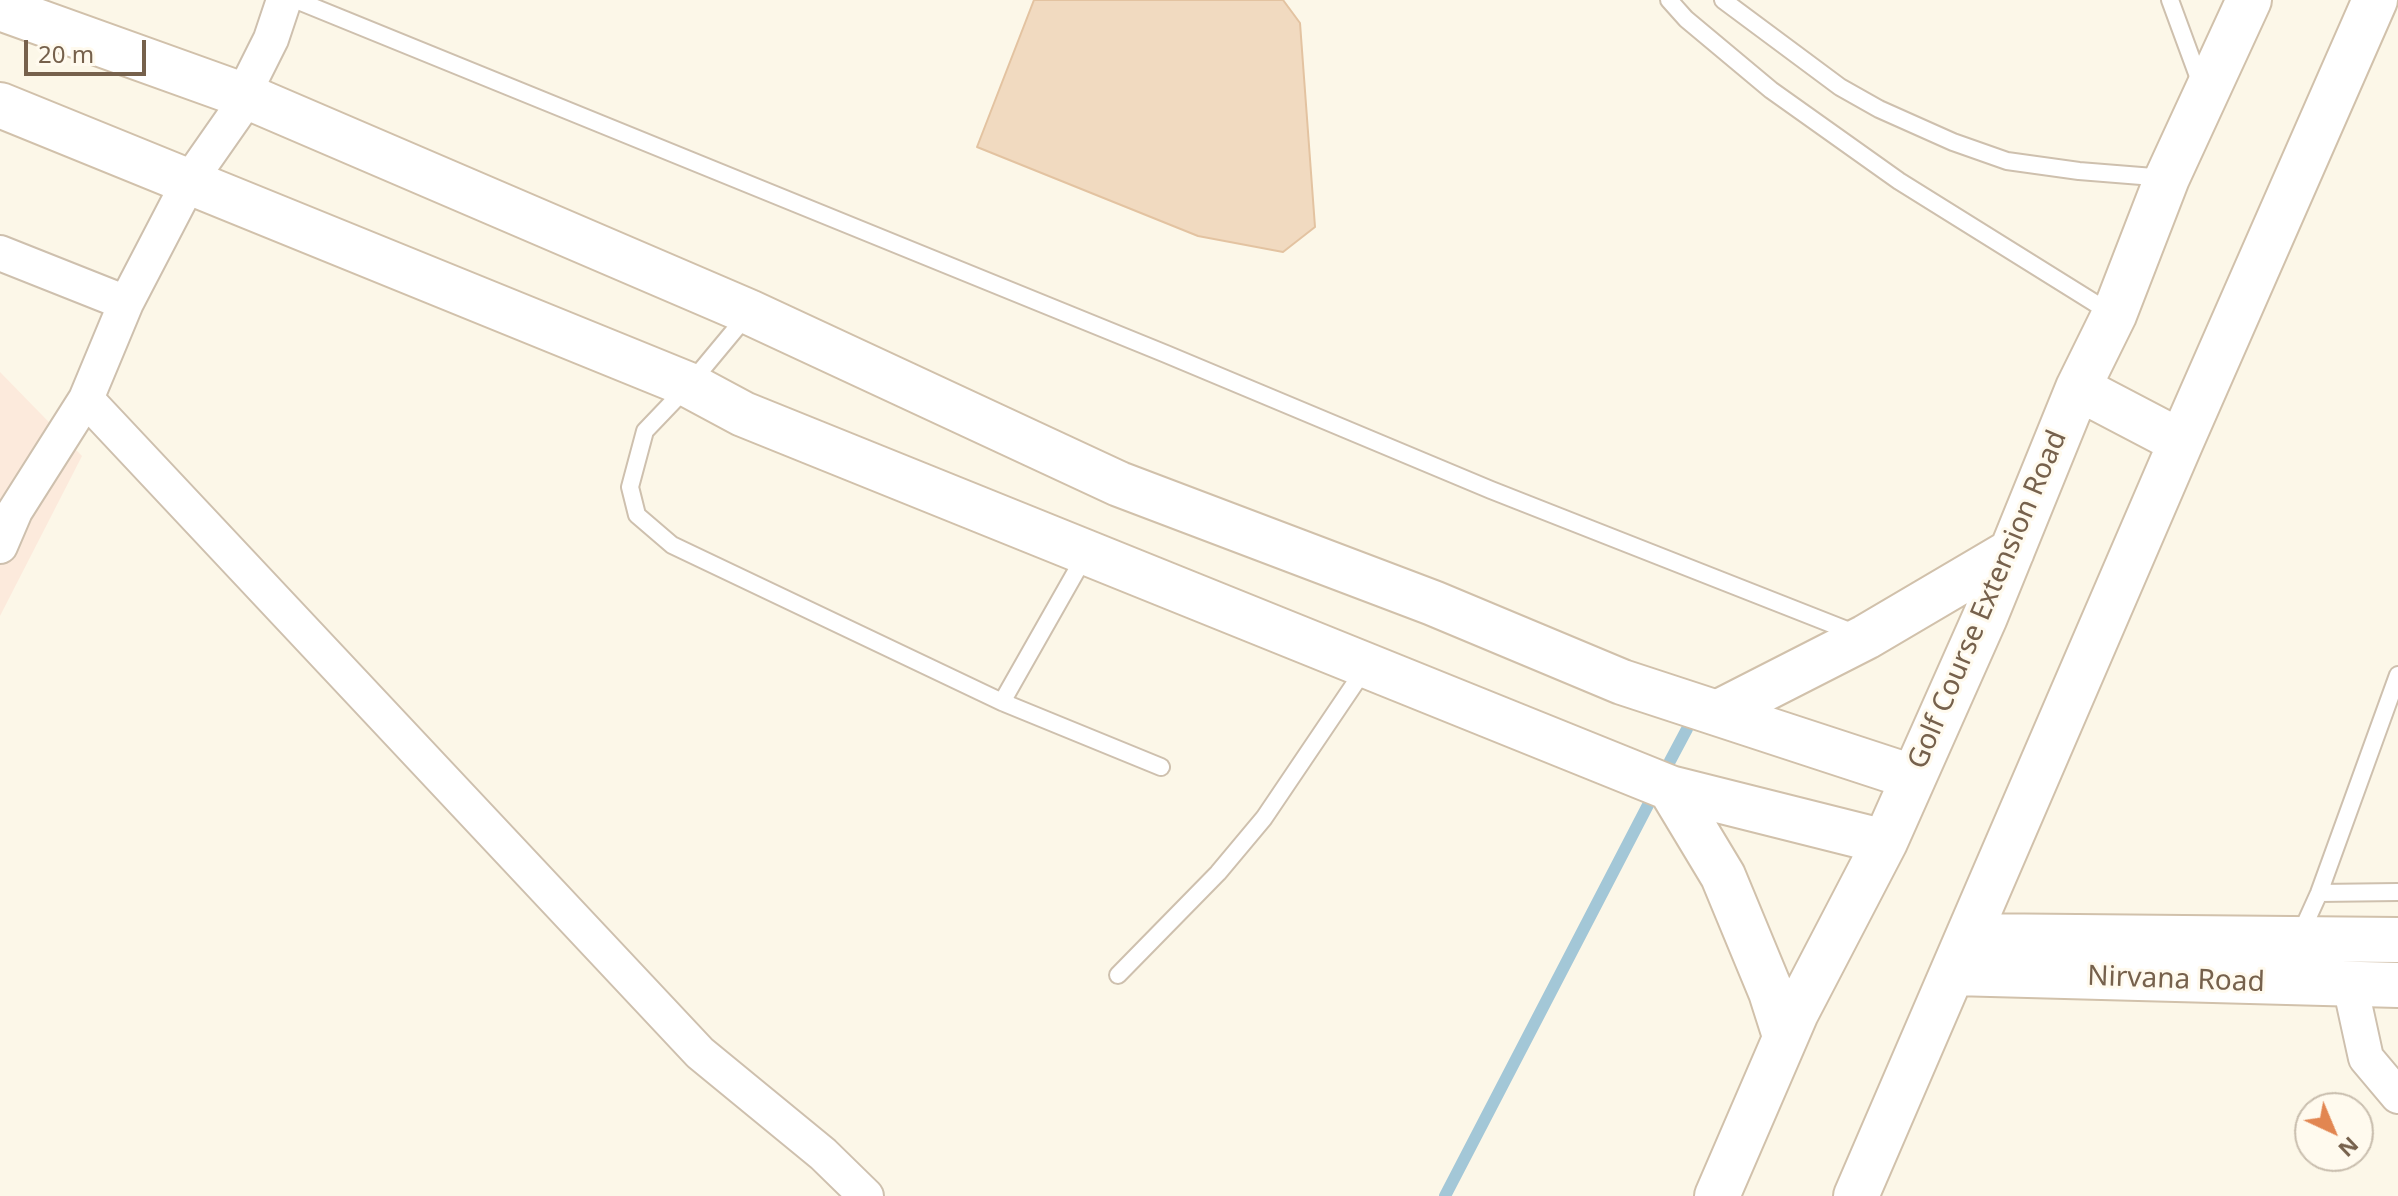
<!DOCTYPE html>
<style>
body{margin:0}
#map{position:relative;width:2398px;height:1196px;overflow:hidden;background:#fcf7e8;font-family:"Noto Sans",sans-serif}
canvas{display:block}
.north{position:absolute;left:2294px;top:1092px;width:80px;height:80px;box-sizing:border-box;background:#fffaee;border:2px solid #c8bdad;border-radius:50%;rotate:136deg;font-size:22px;font-weight:700;line-height:32px;text-align:center;color:#76614c}
.north::after{content:'';display:block;margin:auto;width:28px;height:36px;background:#e28651;clip-path:polygon(50% 0,100% 100%,50% 72%,0 100%)}
.scale{position:absolute;left:24px;top:40px;width:122px;height:36px;box-sizing:border-box;border:4px solid #76614c;border-top:0;padding-left:10px;font-size:24px;line-height:28px;white-space:nowrap;color:#76614c;-webkit-text-stroke:6px #fffaee;paint-order:stroke}
</style>
<div id="map">
<canvas width="2398" height="1196"></canvas>
<div class="north">N</div>
<div class="scale">20 m</div>
</div>
<script>
const context = document.querySelector('canvas').getContext('2d');
context.lineJoin = 'round';
function fillPath(path, color) { context.fillStyle = color; context.fill(path, 'evenodd'); }
const shape = rows => new Path2D(rows.map(r => 'M' + r).join(''));
function stroke(path, color, width, dash) { context.strokeStyle = color; context.lineWidth = width; context.lineCap = dash ? 'butt' : 'round'; context.setLineDash(dash || []); context.stroke(path); }
function write(font, color, halo, rows, align = 'center') {
  context.font = font + ' "Noto Sans",sans-serif'; context.lineWidth = 6; context.setLineDash([]); context.textBaseline = 'middle'; context.strokeStyle = halo; context.fillStyle = color; for (const [text, x, y, turn = 0] of rows) {
    context.save(); context.translate(x, y); context.rotate((+turn || 0) * Math.PI / 180); context.textAlign = isNaN(turn) ? turn : align; if (halo) context.strokeText(text, 0, 0); context.fillText(text, 0, 0); context.restore();
  }
}
fillPath(shape([
 [0,372,82,456,0,616]
]), '#fceadc');
stroke(shape([
 [1670,761,1687,729],
 [1445,1196,1648,805]
]), '#a3c7d7', 12);
const building = shape([
 [1034,0,1283,0,1300,23,1315,227,1283,252,1198,236,977,147,1034,0]
]);
fillPath(building, '#f1dac0');
stroke(building, '#e3c3a1', 2);
const lane = shape([
 [296,0,1166,354,1491,490,1857,634],
 [1669,0,1686,19,1771,90,1899,181,2114,315],
 [1723,0,1840,87,1879,109,1953,142,2007,161,2079,171,2166,178],
 [2170,0,2202,87],
 [748,314,689,385,645,431,630,487,637,515,672,545,1002,702,1161,767],
 [1002,702,1086,554],
 [2319,893,2398,892],
 [2300,935,2319,893,2398,675],
 [1118,975,1218,873,1264,818,1366,667]
]);
const street = shape([
 [0,253,126,303],
 [86,399,700,1053,823,1154,866,1196],
 [0,546,15,511,86,399,126,303,190,180,248,97,252,77,271,39,284,0],
 [2350,985,2366,1058,2398,1096]
]);
const secondary = shape([
 [0,8,248,97,749,312,1119,484,1433,603,1622,682,1912,777],
 [0,105,689,385,743,414,1670,788,1885,842],
 [2078,388,2181,442],
 [1717,713,1866,637,2012,551],
 [1670,788,1723,876,1771,992,1785,1036],
 [1970,936,2398,940],
 [1954,973,2398,985],
 [1717,1196,1796,1013,1885,842,1985,617,2078,388,2114,315,2167,178,2249,0],
 [1856,1196,2181,442,2375,0]
]);
stroke(lane, '#cec0ae', 20);
stroke(street, '#cec0ae', 38);
stroke(secondary, '#d1c1ab', 48);
stroke(lane, '#fff', 16);
stroke(street, '#fff', 34);
stroke(secondary, '#fff', 44);
write('28px', '#76614c', '#fffaee', [
 ["Golf Course Extension Road",1988,600,-67],
 ["Nirvana Road",2176,980,2]
]);
</script>
